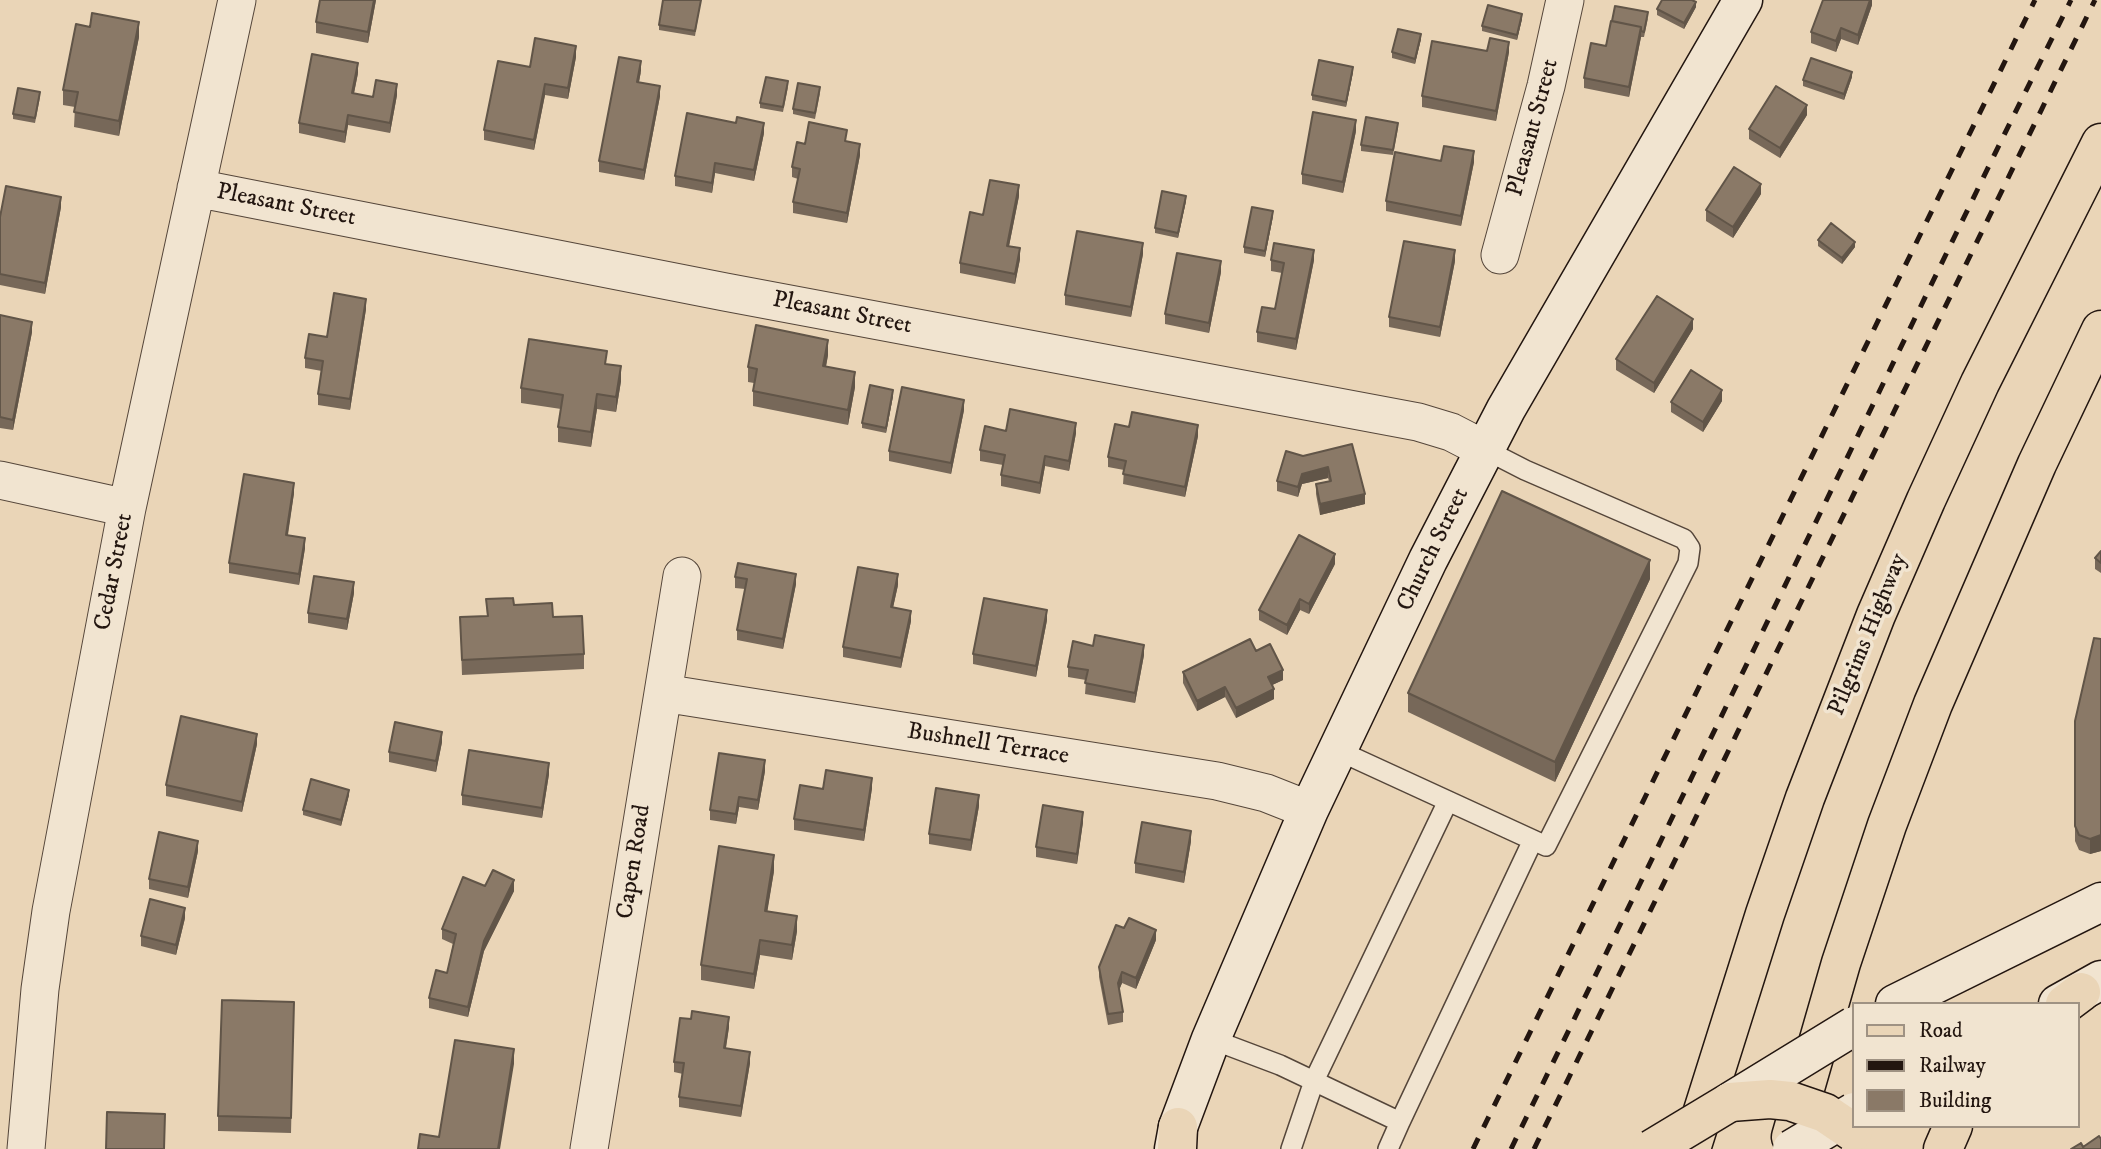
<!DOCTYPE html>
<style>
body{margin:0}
#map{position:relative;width:2101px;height:1149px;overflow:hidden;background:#ead5b7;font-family:"IM FELL DW Pica",serif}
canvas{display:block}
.legend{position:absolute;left:1852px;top:1002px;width:228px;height:126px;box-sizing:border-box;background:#f1e4d0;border:2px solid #9f9283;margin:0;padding:9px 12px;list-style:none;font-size:21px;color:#231610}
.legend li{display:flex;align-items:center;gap:14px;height:35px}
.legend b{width:35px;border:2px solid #9f9283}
</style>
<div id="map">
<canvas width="2101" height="1149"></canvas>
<ul class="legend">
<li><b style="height:9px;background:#ead5b7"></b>Road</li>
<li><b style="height:9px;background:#231610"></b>Railway</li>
<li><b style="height:19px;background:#8a7967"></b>Building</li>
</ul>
</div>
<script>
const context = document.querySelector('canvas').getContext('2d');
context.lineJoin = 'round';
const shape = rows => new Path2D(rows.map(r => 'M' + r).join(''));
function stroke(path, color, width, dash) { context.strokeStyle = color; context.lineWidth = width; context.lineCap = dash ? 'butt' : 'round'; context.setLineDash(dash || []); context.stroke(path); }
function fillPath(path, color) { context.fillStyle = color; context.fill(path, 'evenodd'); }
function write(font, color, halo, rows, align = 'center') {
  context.font = font + ' "IM FELL DW Pica",serif'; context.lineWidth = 7; context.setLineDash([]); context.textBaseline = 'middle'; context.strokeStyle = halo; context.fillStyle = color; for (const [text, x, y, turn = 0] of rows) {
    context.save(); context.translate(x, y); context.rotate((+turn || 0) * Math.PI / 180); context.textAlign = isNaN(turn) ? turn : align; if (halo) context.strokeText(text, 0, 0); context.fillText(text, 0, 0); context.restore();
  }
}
const lane = shape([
 [1337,750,1546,846,1688,563,1690,548,1684,539,1525,470,1484,449],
 [1211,1039,1280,1065,1400,1122,1533,840],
 [1291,1149,1314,1081,1448,801],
 [1388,1149,1400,1122]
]);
const street = shape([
 [196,188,725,292,1418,422,1451,432,1484,449],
 [1500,255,1546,86,1565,0],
 [0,480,127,508],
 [663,693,1217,781,1266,793,1309,810],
 [26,1149,40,989,51,911,127,508,237,0],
 [589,1149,682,576]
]);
const secondary = shape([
 [1895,1004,2101,902],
 [2058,1004,2101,980],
 [1174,1149,1178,1127,1211,1039,1309,810,1428,560,1506,409,1743,0]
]);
const primary = shape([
 [1177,1149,1178,1127]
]);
const highway = shape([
 [2065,1004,2081,992],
 [1791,1137,1841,963,1887,825,1933,704,2037,464,2101,330],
 [1691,1149,1765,914,1805,798,1876,615,1926,500,1980,383,2101,143],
 [1943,1149,1953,1126]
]);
stroke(lane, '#55463a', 22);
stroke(street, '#55463a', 39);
stroke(secondary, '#231610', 41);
stroke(primary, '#231610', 41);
stroke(highway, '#231610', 41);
stroke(lane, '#f1e4d0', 19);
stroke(street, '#f1e4d0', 37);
stroke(secondary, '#f1e4d0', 38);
stroke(primary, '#ead5b7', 38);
stroke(highway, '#ead5b7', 38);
stroke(shape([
 [1473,1149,2035,0],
 [1511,1149,2004,135,2071,0],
 [1534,1149,2095,0]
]), '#231610', 5, [12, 12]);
const secondaryBridge = shape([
 [1730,1102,1854,1026],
 [1792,1149,1854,1112]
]);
const primaryBridge = shape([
 [1652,1149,1730,1102]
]);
const highwayBridge = shape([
 [1730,1102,1770,1099,1790,1101,1825,1113,1853,1132]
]);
stroke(secondaryBridge, '#231610', 41, []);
stroke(primaryBridge, '#231610', 41, []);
stroke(highwayBridge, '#231610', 41, []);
stroke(secondaryBridge, '#f1e4d0', 38);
stroke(primaryBridge, '#ead5b7', 38);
stroke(highwayBridge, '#ead5b7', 38);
fillPath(shape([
 [376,0,368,43,316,33,316,22],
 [701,0,695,36,659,30,659,25],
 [1872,0,1872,5,1858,45,1841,39,1836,52,1811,43,1811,32],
 [1696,7,1684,29,1657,15,1657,9],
 [1648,18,1644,37,1641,37,1629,97,1584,88,1584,78,1606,46],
 [1522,19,1517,40,1482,31,1482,26],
 [139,37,119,136,74,127,75,107,63,105,63,90],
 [1421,39,1415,64,1392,58,1392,52],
 [1487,51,1509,52,1496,121,1422,107,1422,96],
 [576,57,568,99,545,95,534,150,484,140,484,130,530,67],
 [641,71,639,82,660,96,644,180,599,172,599,161],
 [1353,72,1346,107,1312,100,1312,95],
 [358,73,354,93,373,97,397,95,390,133,348,125,345,143,299,133,299,123],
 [1852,77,1844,100,1803,86,1803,80],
 [788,87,783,112,760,108,760,103],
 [820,93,815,119,793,114,793,109],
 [40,97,35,123,13,119,13,114],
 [1807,115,1780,158,1749,139,1749,129],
 [1398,128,1393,155,1361,151,1361,145],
 [1356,131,1343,193,1302,184,1302,174],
 [764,133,754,181,715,173,712,193,675,186,675,176],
 [847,142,860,155,847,223,793,213,793,202,798,179,792,177,792,167,805,144],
 [1441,161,1474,162,1461,226,1386,211,1386,201],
 [1761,194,1733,238,1706,221,1706,210],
 [1019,196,1009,246,1020,259,1015,284,960,273,960,263,983,215],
 [1186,201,1178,238,1155,233,1155,228],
 [61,207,45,294,0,285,0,217],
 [1273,216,1265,257,1244,253,1244,247],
 [1818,240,1855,247,1842,264,1818,246],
 [1143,254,1131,317,1065,305,1065,295],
 [1271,260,1314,260,1296,350,1257,342,1257,332,1275,309,1282,273,1271,271],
 [1455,261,1440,337,1389,327,1389,317],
 [1221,272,1209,333,1165,324,1165,314],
 [366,309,350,410,318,405,318,394,322,371,305,368,305,358,327,337],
 [0,315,32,332,13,430,0,428],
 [1693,329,1654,393,1616,370,1616,359],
 [828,355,826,367,855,387,848,425,753,406,753,391,754,383,748,382,748,367],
 [607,364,621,381,616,412,597,409,591,447,558,442,558,427,561,409,521,403,521,388],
 [893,396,886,433,862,428,862,423],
 [1722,401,1703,432,1671,412,1671,402],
 [964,410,951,474,889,461,889,451],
 [1129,427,1198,436,1185,497,1123,484,1124,470,1108,467,1108,457],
 [1006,431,1076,433,1069,471,1045,466,1040,494,1001,486,1001,475,1003,465,980,461,980,450],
 [1352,444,1365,504,1320,515,1316,494,1316,484,1329,481,1328,478,1302,484,1298,497,1277,491,1277,481,1303,456],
 [294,493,288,535,305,548,299,585,229,573,229,563],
 [2101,551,2101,573,2095,569,2095,558],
 [1335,564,1309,614,1300,610,1287,635,1259,620,1259,610],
 [735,577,796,584,783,649,737,640,737,630,745,589,735,588],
 [1650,579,1555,782,1408,712,1408,693],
 [898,585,893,607,911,621,901,668,843,657,843,647],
 [354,593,347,630,308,623,308,613],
 [486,599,514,605,553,617,584,654,584,669,462,675,460,617,487,616],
 [1047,620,1036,677,973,664,973,654],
 [2101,639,2101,851,2090,854,2079,850,2075,841,2075,721],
 [1256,651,1283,680,1272,685,1274,699,1236,718,1225,697,1197,711,1183,683,1183,672],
 [1144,655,1135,703,1085,694,1086,680,1068,677,1068,667],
 [442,742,436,772,389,762,389,752],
 [257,744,242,812,166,796,166,785],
 [765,771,758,810,739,807,736,824,710,820,710,810],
 [549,774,542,818,462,805,462,795],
 [872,788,864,841,794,830,794,819,823,789],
 [349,795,341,826,303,815,303,810],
 [979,806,971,851,929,844,929,834],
 [1083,822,1077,864,1036,857,1036,847],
 [1191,841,1184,883,1135,873,1135,863],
 [198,851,188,898,149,889,149,879],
 [774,871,767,911,797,931,792,960,760,955,754,989,701,980,701,965],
 [485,886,514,891,484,951,468,1017,429,1008,429,998,447,973,453,944,442,939,442,929],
 [185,918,176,955,141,946,141,936],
 [1156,940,1136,989,1122,983,1119,990,1123,1012,1123,1022,1108,1025,1099,977,1099,967],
 [294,1002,291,1133,218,1131,218,1116],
 [729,1027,726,1048,750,1063,741,1117,679,1107,679,1097,683,1074,674,1072,674,1062]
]), '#776859');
fillPath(shape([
 [374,0,376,0,368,43,368,32],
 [1870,0,1872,0,1872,5,1858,45,1858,35],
 [1696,2,1696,7,1684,29,1684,23],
 [1522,14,1522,19,1517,40,1517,35],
 [139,22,139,37,119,136,119,121],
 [1641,27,1641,37,1629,97,1629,87],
 [1841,28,1841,39,1836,52,1836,41],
 [1421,34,1421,39,1415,64,1415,59],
 [1509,42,1509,52,1496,121,1496,111],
 [576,46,576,57,568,99,568,88],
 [641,61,641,71,637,92,637,82],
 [358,63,358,73,352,103,352,93],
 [1353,67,1353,72,1346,107,1346,102],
 [1852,72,1852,77,1844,100,1844,94],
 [397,84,397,95,390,133,390,123],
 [545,84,545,95,534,150,534,140],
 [660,86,660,96,644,180,644,170],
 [1807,105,1807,115,1780,158,1780,148],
 [348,115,348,125,345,143,345,132],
 [1356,120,1356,131,1343,193,1343,182],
 [764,123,764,133,754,181,754,170],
 [860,144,860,155,847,223,847,213],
 [1474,151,1474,162,1461,226,1461,216],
 [715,163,715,173,712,193,712,183],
 [1761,184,1761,194,1733,238,1733,227],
 [1019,185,1019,196,1007,256,1007,246],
 [1186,196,1186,201,1178,238,1178,233],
 [61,197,61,207,45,294,45,283],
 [1273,211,1273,216,1265,257,1265,251],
 [1855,242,1855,247,1842,264,1842,258],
 [1143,243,1143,254,1131,317,1131,307],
 [1020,248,1020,259,1015,284,1015,274],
 [1314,250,1314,260,1296,350,1296,339],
 [1455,250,1455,261,1440,337,1440,327],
 [1221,261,1221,272,1209,333,1209,323],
 [366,299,366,309,350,410,350,399],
 [1693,319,1693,329,1654,393,1654,383],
 [32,322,32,332,13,430,13,420],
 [828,340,828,355,823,381,823,366],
 [621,366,621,381,616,412,616,397],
 [855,372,855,387,848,425,848,410],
 [893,390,893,396,886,433,886,428],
 [1722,390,1722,401,1703,432,1703,422],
 [597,394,597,409,591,447,591,432],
 [964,400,964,410,951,474,951,463],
 [1076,423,1076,433,1069,471,1069,461],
 [1198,425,1198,436,1185,497,1185,487],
 [1045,456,1045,466,1040,494,1040,483],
 [1328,467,1328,478,1302,484,1298,497,1298,487,1302,474],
 [294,483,294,493,286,545,286,535],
 [1365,494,1365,504,1320,515,1320,504],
 [305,538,305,548,299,585,299,574],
 [1335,554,1335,564,1309,614,1309,604],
 [1650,560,1650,579,1555,782,1555,762],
 [796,574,796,584,783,649,783,639],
 [898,574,898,585,891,617,891,607],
 [354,582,354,593,347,630,347,619],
 [1300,599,1300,610,1287,635,1287,625],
 [1047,610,1047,620,1036,677,1036,666],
 [911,611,911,621,901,668,901,658],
 [1144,645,1144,655,1135,703,1135,693],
 [1283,670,1283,680,1268,687,1268,677],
 [1225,687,1225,697,1197,711,1197,701],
 [1274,689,1274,699,1236,718,1236,708],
 [442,732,442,742,436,772,436,761],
 [257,734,257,744,242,812,242,802],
 [765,760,765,771,758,810,758,800],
 [549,763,549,774,542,818,542,808],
 [872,778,872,788,864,841,864,830],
 [349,790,349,795,341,826,341,820],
 [979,795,979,806,971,851,971,840],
 [739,797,739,807,736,824,736,814],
 [1083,812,1083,822,1077,864,1077,854],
 [1191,831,1191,841,1184,883,1184,872],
 [2101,835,2101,851,2090,854,2090,839],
 [198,841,198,851,188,898,188,887],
 [774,855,774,871,765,926,765,911],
 [514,880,514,891,484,951,468,1017,468,1007,484,941],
 [185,908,185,918,176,955,176,945],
 [797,916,797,931,792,960,792,945],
 [1156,930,1156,940,1136,989,1136,978],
 [760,940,760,955,754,989,754,974],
 [1122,972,1122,983,1118,993,1118,983],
 [729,1017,729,1027,724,1059,724,1048],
 [514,1049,514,1064,500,1149,498,1149],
 [750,1052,750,1063,741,1117,741,1106]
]), '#615548');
const building = shape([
 [320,0,374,0,368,32,316,22,320,0],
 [663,0,701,0,695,31,659,25,663,0],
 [1662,0,1692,0,1696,2,1684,23,1657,9,1662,0],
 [1823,0,1870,0,1858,35,1841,28,1836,41,1811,32,1823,0],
 [1488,5,1522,14,1517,35,1482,26,1488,5],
 [1615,6,1648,12,1644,32,1641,31,1641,27,1612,21,1615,6],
 [92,13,139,22,119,121,74,112,78,92,63,90,76,24,90,27,92,13],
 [1611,21,1641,27,1629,87,1584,78,1591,43,1606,46,1611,21],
 [1398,29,1421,34,1415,59,1392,52,1398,29],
 [535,38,576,46,568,88,545,84,534,140,484,130,498,61,530,67,535,38],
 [1490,38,1509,42,1496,111,1422,96,1432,41,1487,51,1490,38],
 [312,54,358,63,352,93,373,97,376,80,397,84,390,123,348,115,345,132,299,123,312,54],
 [619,57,641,61,637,82,660,86,644,170,599,161,619,57],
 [1811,58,1852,72,1844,94,1803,80,1811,58],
 [1319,60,1353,67,1346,102,1312,95,1319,60],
 [766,77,788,81,783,107,760,103,766,77],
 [798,83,820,87,815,113,793,109,798,83],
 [1776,86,1807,105,1780,148,1749,129,1776,86],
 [18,88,40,92,35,118,13,114,18,88],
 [1313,112,1356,120,1343,182,1302,174,1313,112],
 [687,113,736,123,737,117,764,123,754,170,715,163,712,183,675,176,687,113],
 [1366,117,1398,123,1393,150,1361,145,1366,117],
 [809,122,847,130,845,141,860,144,847,213,793,202,800,169,792,167,797,142,805,144,809,122],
 [1444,146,1474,151,1461,216,1386,201,1395,152,1441,161,1444,146],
 [1734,167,1761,184,1733,227,1706,210,1734,167],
 [990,180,1019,185,1007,246,1020,248,1015,274,960,263,970,212,983,215,990,180],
 [6,186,61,197,45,283,0,274,0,217,6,186],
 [1162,191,1186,196,1178,233,1155,228,1162,191],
 [1252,207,1273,211,1265,251,1244,247,1252,207],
 [1831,223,1855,242,1842,258,1818,240,1831,223],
 [1077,231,1143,243,1131,307,1065,295,1077,231],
 [1404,241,1455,250,1440,327,1389,317,1404,241],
 [1274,243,1314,250,1296,339,1257,332,1262,307,1275,309,1284,263,1271,260,1274,243],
 [1177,253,1221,261,1209,323,1165,314,1177,253],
 [334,293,366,299,350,399,318,394,323,361,305,358,309,334,327,337,334,293],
 [1657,296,1693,319,1654,383,1616,359,1657,296],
 [0,315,32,322,13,420,0,417,0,315],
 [756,325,828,340,823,366,855,372,848,410,753,391,757,369,748,367,756,325],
 [529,339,607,351,605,364,621,366,616,397,597,394,591,432,558,427,563,395,521,388,529,339],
 [1691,370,1722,390,1703,422,1671,402,1691,370],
 [870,385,893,390,886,428,862,423,870,385],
 [902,387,964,400,951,463,889,451,902,387],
 [1010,409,1076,423,1069,461,1045,456,1040,483,1001,475,1005,455,980,450,985,426,1006,431,1010,409],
 [1132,412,1198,425,1185,487,1123,474,1126,461,1108,457,1115,424,1129,427,1132,412],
 [1352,444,1365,494,1320,504,1316,484,1331,481,1328,467,1302,474,1298,487,1277,481,1286,451,1303,456,1352,444],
 [244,474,294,483,286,535,305,538,299,574,229,563,244,474],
 [1502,491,1650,560,1555,762,1408,693,1502,491],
 [1299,535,1335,554,1309,604,1300,599,1287,625,1259,610,1299,535],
 [2101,551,2101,563,2095,558,2101,551],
 [738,563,796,574,783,639,737,630,747,579,735,577,738,563],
 [858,567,898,574,891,607,911,611,901,658,843,647,858,567],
 [314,576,354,582,347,619,308,613,314,576],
 [513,598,514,605,552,603,553,617,582,616,584,654,462,660,460,617,488,616,486,599,513,598],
 [984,598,1047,610,1036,666,973,654,984,598],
 [1095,635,1144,645,1135,693,1085,683,1088,670,1068,667,1073,641,1093,646,1095,635],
 [2094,638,2101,639,2101,835,2090,839,2079,835,2075,826,2075,721,2094,638],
 [1250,639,1256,651,1270,644,1283,670,1268,677,1274,689,1236,708,1225,687,1197,701,1183,672,1250,639],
 [181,716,257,734,242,802,166,785,181,716],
 [395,722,442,732,436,761,389,752,395,722],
 [469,750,549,763,542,808,462,795,469,750],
 [719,753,765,760,758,800,739,797,736,814,710,810,719,753],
 [826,770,872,778,864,830,794,819,800,785,823,789,826,770],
 [311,779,349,790,341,820,303,810,311,779],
 [936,788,979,795,971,840,929,834,936,788],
 [1043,805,1083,812,1077,854,1036,847,1043,805],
 [1142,822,1191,831,1184,872,1135,863,1142,822],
 [159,832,198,841,188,887,149,879,159,832],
 [719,846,774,855,765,911,797,916,792,945,760,940,754,974,701,965,719,846],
 [493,870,514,880,484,941,468,1007,429,998,436,970,447,973,456,934,442,929,463,877,485,886,493,870],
 [150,899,185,908,176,945,141,936,150,899],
 [1129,918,1156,930,1136,978,1122,972,1118,983,1123,1012,1108,1014,1099,967,1116,925,1124,928,1129,918],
 [222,1000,294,1002,291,1118,218,1116,222,1000],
 [692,1011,729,1017,724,1048,750,1052,741,1106,679,1097,684,1063,674,1062,680,1018,691,1019,692,1011],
 [455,1040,514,1049,498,1149,418,1149,420,1134,439,1137,455,1040],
 [107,1112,165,1114,164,1149,106,1149,107,1112],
 [2099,1136,2101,1139,2101,1149,2084,1149,2083,1147,2099,1136],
 [2081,1143,2084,1149,2071,1149,2081,1143]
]);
fillPath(building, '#8a7967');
stroke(building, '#615548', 2);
write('24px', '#231610', '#f1e4d0', [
 ["Pleasant Street",1534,128,-75],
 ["Pleasant Street",286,206,11],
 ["Pleasant Street",842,314,11],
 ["Church Street",1434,550,-64],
 ["Cedar Street",115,572,-79],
 ["Pilgrims Highway",1869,635,-68],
 ["Bushnell Terrace",988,745,9],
 ["Capen Road",635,862,-81]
]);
</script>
